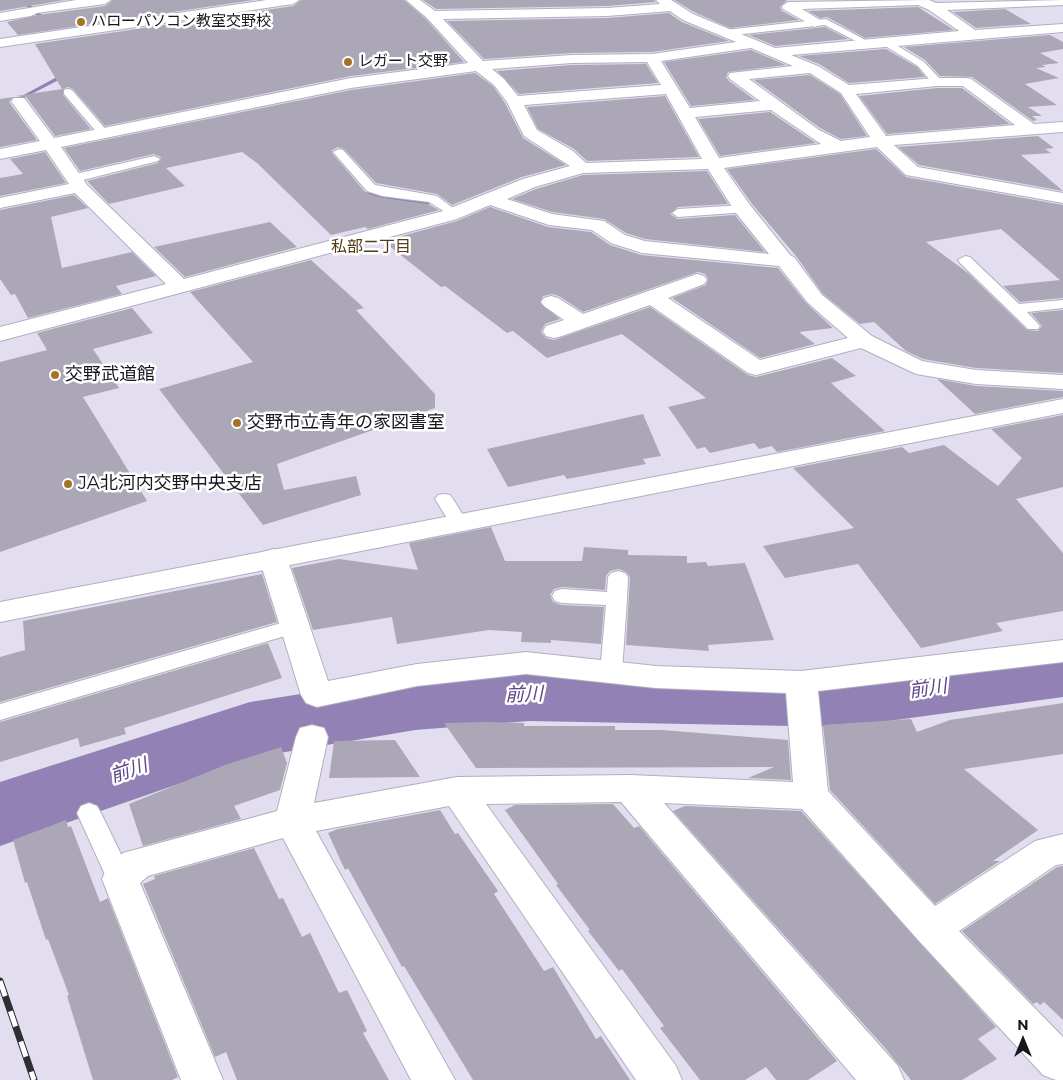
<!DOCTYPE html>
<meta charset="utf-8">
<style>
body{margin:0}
#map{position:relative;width:1063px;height:1080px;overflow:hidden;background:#e3deef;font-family:Montserrat,sans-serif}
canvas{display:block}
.north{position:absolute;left:998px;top:1015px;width:50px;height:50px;-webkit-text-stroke:4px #fff;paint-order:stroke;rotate:0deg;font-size:14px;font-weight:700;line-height:20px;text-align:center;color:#18171d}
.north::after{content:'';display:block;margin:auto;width:18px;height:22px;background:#18171d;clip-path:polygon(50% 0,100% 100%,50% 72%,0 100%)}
</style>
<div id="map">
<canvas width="1063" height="1080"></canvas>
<div class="north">N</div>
</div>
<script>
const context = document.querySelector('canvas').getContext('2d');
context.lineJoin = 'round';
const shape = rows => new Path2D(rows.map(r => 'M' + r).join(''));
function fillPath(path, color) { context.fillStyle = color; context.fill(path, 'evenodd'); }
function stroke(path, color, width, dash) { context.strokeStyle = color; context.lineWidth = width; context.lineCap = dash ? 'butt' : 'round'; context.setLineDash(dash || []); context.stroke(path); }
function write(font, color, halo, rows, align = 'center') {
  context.font = font + ' Montserrat,"Noto Sans JP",sans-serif'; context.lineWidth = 5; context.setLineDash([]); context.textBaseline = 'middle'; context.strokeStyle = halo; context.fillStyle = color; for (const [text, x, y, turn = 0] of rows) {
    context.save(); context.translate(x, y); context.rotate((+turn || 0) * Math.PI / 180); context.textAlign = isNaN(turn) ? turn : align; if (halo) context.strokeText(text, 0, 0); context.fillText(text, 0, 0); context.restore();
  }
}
fillPath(shape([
 [20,0,25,0,51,23,51,25,47,25,20,0],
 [68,71,71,73,70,74,24,98,32,108,31,109,27,109,18,98,68,71],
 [363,192,427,201,430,203,427,205,361,195,360,194,363,192]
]), '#9181b5');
fillPath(shape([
 [1063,645,1063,697,845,727,529,721,415,730,256,757,0,846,0,782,250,702,415,676,529,667,845,673,1063,645]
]), '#9181b5');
fillPath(shape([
 [0,0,65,0,0,11],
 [113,0,254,0,18,35,7,22,38,15,105,6],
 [301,0,404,0,426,19,464,62,351,76,105,126,73,89,68,87,63,89,63,95,91,129,55,136,26,97,16,96,62,89,35,44,293,6],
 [423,0,654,0,656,2,607,6,436,9],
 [674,0,797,0,787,0,780,7,782,11,799,20,730,28,694,12],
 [918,7,954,30,865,38,827,17,820,18,808,11],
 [1005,9,1031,24,976,28,953,12],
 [669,13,682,22,729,41,652,52,572,53,484,59,447,21,607,18],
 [825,27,848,39,775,46,749,35],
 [1050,35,1063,42,1063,49,1040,53,1059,63,1042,65,1046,67,1036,68,1059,78,1025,84,1057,105,1028,107,1042,116,1032,116,1037,120,1033,121,972,77,940,76,925,60,904,47],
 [886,49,917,67,925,77,849,83,819,64,799,56],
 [751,50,786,65,728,72,726,77,729,81,755,100,691,106,664,62],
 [646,64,658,83,519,94,497,71,572,65],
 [475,73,493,86,505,103,523,138,566,165,522,177,452,205,437,194,376,183,344,149,338,147,332,150,332,153,366,193,382,198,428,204,439,210,368,229,365,227,331,235,257,163,242,152,166,168,185,186,109,204,87,181,158,163,161,157,154,154,80,171,64,148,351,90],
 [810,75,840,94,867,136,841,139,820,128,754,80],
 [937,88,962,88,1010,124,887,134,859,96],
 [665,96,699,157,587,161,574,149,538,129,527,107],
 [13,97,9,102,37,140,0,147,0,99],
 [770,112,816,143,720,156,698,119],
 [1038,136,1054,148,1045,149,1051,153,1021,155,1063,191,919,165,898,147],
 [876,149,906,177,1063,205,1063,298,1020,302,1003,286,1060,280,1001,229,926,242,968,273,1027,330,1038,331,1042,326,1031,313,1063,310,1063,373,976,368,923,359,906,351,874,322,860,324,823,294,796,256,752,204,727,169],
 [45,152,66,183,0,196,0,178,23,174,10,159],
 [707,171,728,204,678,207,670,214,678,219,735,215,765,252,645,239,626,233,604,219,552,212,512,199,536,189,583,175],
 [74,195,88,208,51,217,62,268,132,252,156,276,116,286,122,294,28,318,15,294,11,295,0,279,0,210],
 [490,207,548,227,591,232,610,245,641,255,778,268,807,304,833,328,799,332,815,344,760,358,672,298,706,285,708,279,705,274,698,272,583,312,559,296,552,294,543,296,540,303,560,319,545,324,541,332,546,338,554,340,650,307,748,375,756,377,832,358,856,376,831,383,885,431,777,452,772,446,759,449,754,443,710,453,705,447,697,449,668,407,706,398,622,334,547,358,513,331,507,333,445,286,441,287,383,241,457,221],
 [270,222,297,247,185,277,154,247],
 [311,260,364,308,356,310,435,394,435,408,277,464,284,490,356,476,361,495,263,525,159,389,253,362,190,292],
 [132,308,153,333,93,349,119,388,83,397,147,501,0,552,0,362,47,350,37,333],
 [937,379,976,386,1063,391,1063,397,975,414],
 [643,414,661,456,643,459,646,464,567,479,564,475,508,487,487,449],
 [1063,415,1063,487,1016,499,1063,553,1063,611,996,623,1003,631,921,648,858,564,785,578,763,546,854,528,793,468,902,447,909,453,944,445,998,486,1022,458,991,429],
 [491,527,505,561,582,561,584,547,628,550,628,555,687,556,687,563,706,562,708,566,745,563,774,640,708,645,709,651,626,645,630,577,626,572,619,569,610,571,606,576,605,590,562,587,554,589,550,595,553,602,561,605,604,607,601,644,551,640,551,643,521,642,522,632,489,630,397,644,392,617,313,630,292,568,339,559,418,570,409,543],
 [262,574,277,622,0,702,0,657,25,650,23,621],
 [268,643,282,678,124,728,126,734,80,747,78,738,0,762,0,722],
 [1063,703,1063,754,964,769,1038,830,993,861,1000,861,935,904,830,790,823,725,911,719,917,732,950,720],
 [485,722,524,723,524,726,615,726,615,730,662,730,788,740,791,780,748,778,774,767,476,768,444,723],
 [395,740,420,777,329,778,334,741],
 [281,747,287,763,280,790,234,806,241,819,143,846,129,804,225,765],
 [613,804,634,828,639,826,837,1061,808,1080,776,1080,766,1067,745,1080,700,1080,660,1028,664,1026,622,969,619,971,588,931,590,930,556,885,558,884,505,810,515,805],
 [685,806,801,811,996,1027,978,1039,997,1059,962,1080,911,1080,885,1048,673,811],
 [440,810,455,834,458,833,498,891,494,894,544,971,553,967,596,1039,601,1036,630,1080,473,1080,404,966,402,967,348,868,345,870,328,833,338,829],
 [66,820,68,827,71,826,100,902,108,898,178,1077,172,1080,93,1080,67,996,69,995,48,939,46,940,27,882,25,883,13,840],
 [254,848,279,899,283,898,302,937,310,933,339,993,347,990,367,1031,363,1033,389,1080,237,1080,226,1052,215,1057,143,884,155,879,154,876],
 [1063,866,1063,1020,1044,1002,1040,1005,1037,1002,1033,1004,962,931,1057,867]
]), '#aca7b7');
const service = shape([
 [826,19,873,44,865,46,825,25,725,36,720,33,725,30,826,19],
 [882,40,888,40,924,62,941,80,941,84,933,84,918,66,882,44,882,40],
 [68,89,72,90,107,131,107,135,99,135,64,94,64,90,68,89],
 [339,149,343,150,375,185,437,196,461,214,455,218,429,202,382,196,367,191,333,152,339,149],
 [154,156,160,159,158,161,75,182,69,178,71,175,154,156],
 [743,205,747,206,749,209,747,212,678,217,672,213,678,209,743,205],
 [965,256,970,257,1019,304,1063,300,1063,308,1027,312,1040,326,1038,329,1028,329,960,263,958,260,965,256],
 [444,494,450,495,453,499,468,523,466,527,452,527,450,523,435,499,438,495,444,494],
 [618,571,625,573,628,577,627,599,622,672,618,677,611,680,604,677,600,672,606,605,562,603,555,601,552,596,555,591,562,589,607,592,608,577,611,573,618,571],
 [295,619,302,621,305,626,302,631,0,720,0,704,295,619],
 [89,803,97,806,101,813,133,879,129,886,120,890,111,886,107,879,77,813,81,806,89,803]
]);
const minor = shape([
 [76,0,111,0,105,4,37,13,31,16,0,21,0,13,76,0],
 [406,0,420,0,435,11,607,8,660,4,656,0,671,0,693,14,775,48,959,31,929,10,918,5,802,9,820,20,822,23,815,27,783,9,782,6,788,2,929,0,936,3,1063,0,1063,5,947,10,975,30,1063,24,1063,32,791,55,818,66,849,85,937,78,966,78,971,79,1034,124,1063,122,1063,132,894,145,918,167,1063,193,1063,203,906,175,877,147,724,168,750,205,791,256,794,257,822,295,872,336,922,361,976,370,1063,375,1063,389,976,384,916,374,861,348,756,375,748,373,650,305,562,336,554,338,546,336,543,331,546,326,564,320,544,306,541,302,544,298,551,296,558,298,583,314,697,274,704,276,707,280,704,284,668,298,760,360,848,338,808,303,779,266,642,253,611,243,592,230,549,225,490,205,457,219,0,341,0,327,166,284,75,193,0,208,0,198,69,184,46,150,0,159,0,149,40,141,11,101,14,98,24,98,54,138,351,78,468,63,427,18,406,0],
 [670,11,683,20,736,42,652,54,572,55,483,61,443,19,607,16,670,11],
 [751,48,793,66,730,73,728,76,730,79,760,101,690,108,661,61,751,48],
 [647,62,661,85,518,96,504,79,492,69,572,63,647,62],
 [476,71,494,85,507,102,524,136,570,166,523,179,443,211,184,279,87,185,61,147,351,88,476,71],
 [810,73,841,93,870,137,841,141,819,130,749,79,810,73],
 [937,86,963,86,1015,125,886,136,856,94,937,86],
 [666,94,702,159,586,163,573,151,537,130,524,105,666,94],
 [771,110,821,144,719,158,695,117,771,110],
 [708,169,736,213,769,254,645,241,625,235,604,221,552,214,507,199,535,187,583,173,708,169],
 [273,549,283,552,287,558,328,681,417,664,526,652,656,666,801,671,1063,640,1063,662,818,691,828,791,935,906,1035,841,1063,834,1063,864,1056,865,959,931,1063,1037,1063,1080,1056,1080,1043,1075,919,941,802,809,664,803,898,1066,904,1080,856,1080,621,802,486,804,676,1066,682,1080,636,1080,449,806,316,831,455,1080,411,1080,283,838,148,876,140,883,223,1080,181,1080,102,879,107,868,123,853,277,811,296,737,300,728,312,725,324,728,328,737,314,803,457,777,630,775,793,782,786,693,656,688,526,674,417,686,317,707,306,703,301,695,259,558,263,552,273,549]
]);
const tertiary = shape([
 [267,0,299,0,293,4,0,47,0,39,267,0],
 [1063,399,1063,413,0,622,0,602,1063,399]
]);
stroke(service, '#b3aebf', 2);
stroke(minor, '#b3aebf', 2);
stroke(tertiary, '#b3aebf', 2);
fillPath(service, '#fff');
fillPath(minor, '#fff');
fillPath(tertiary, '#fff');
const rail = shape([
 [0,981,34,1080]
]);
stroke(rail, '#2f2e35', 7);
stroke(rail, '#fff', 5, [16]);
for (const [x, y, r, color] of [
 [81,22,5,"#a27427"],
 [348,62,5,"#a27427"],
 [55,375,5,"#a27427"],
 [237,423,5,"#a27427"],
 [68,484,5,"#a27427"]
]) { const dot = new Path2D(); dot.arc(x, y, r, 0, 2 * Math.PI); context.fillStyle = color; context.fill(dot); stroke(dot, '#fff', 2); }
write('15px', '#18171d', '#fff', [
 ["ハローパソコン教室交野校",91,22],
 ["レガート交野",358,62]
], 'left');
write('16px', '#523b17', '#fff', [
 ["私部二丁目",371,247]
]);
write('18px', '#18171d', '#fff', [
 ["交野武道館",65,375],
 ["交野市立青年の家図書室",247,423],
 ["JA北河内交野中央支店",78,484]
], 'left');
write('italic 19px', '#5e4689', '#fff', [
 ["前川",928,689,-8],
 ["前川",524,695,-2],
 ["前川",129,771,-19]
]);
</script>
